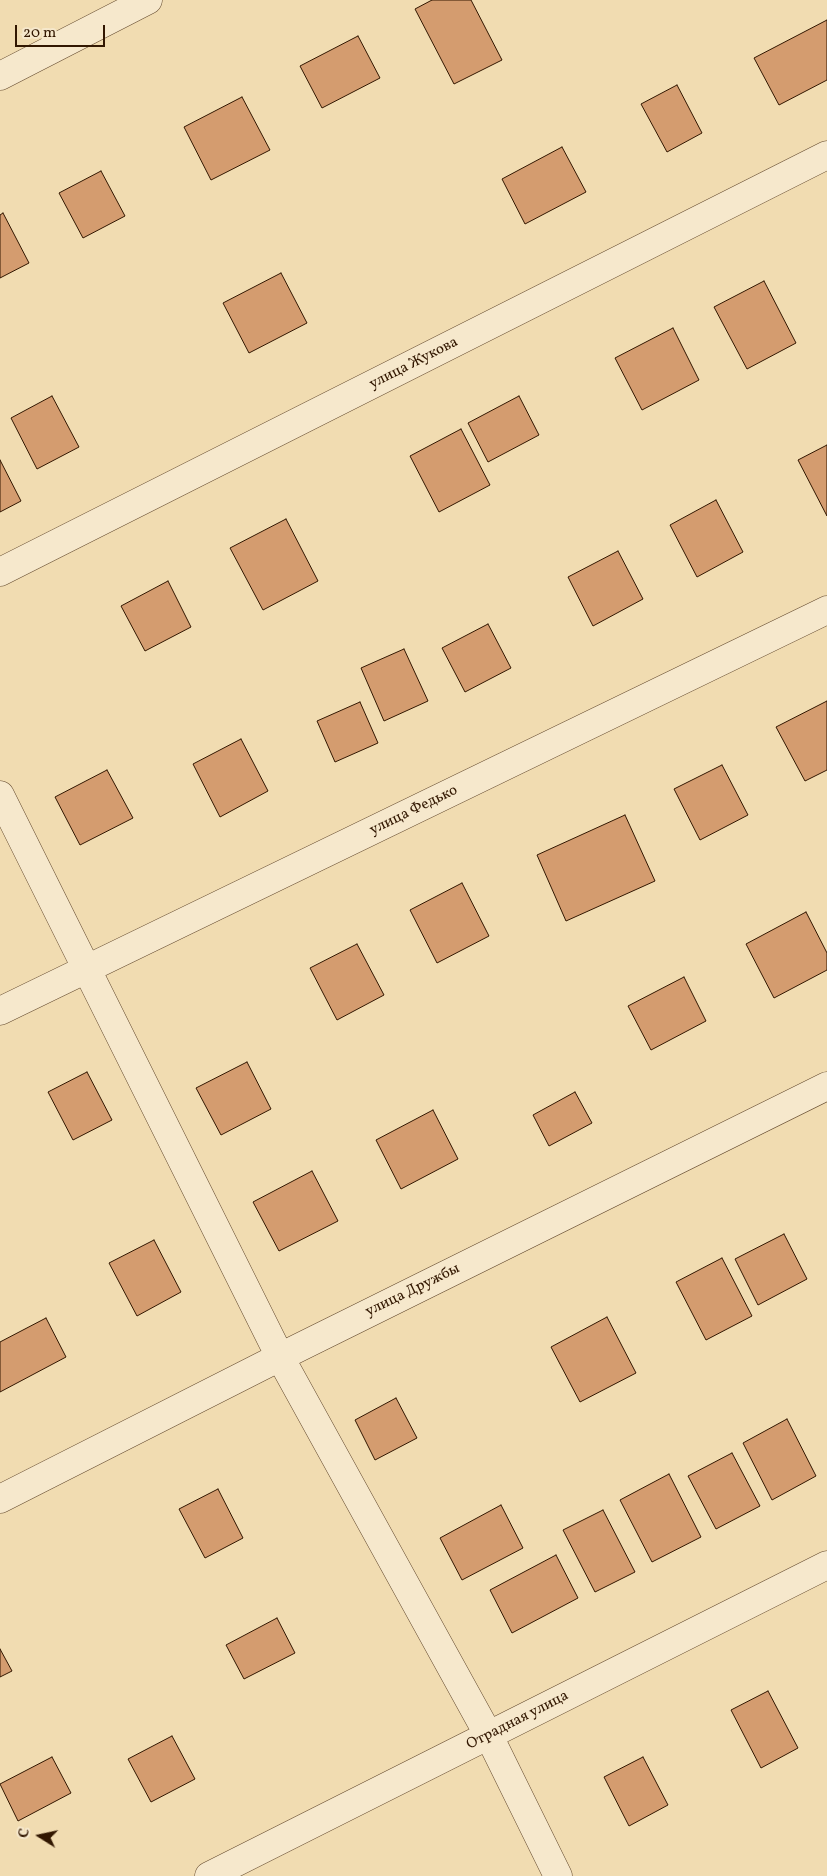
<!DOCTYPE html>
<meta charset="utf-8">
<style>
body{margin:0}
#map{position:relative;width:827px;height:1876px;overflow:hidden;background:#f1dcb1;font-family:Vollkorn,serif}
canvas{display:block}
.north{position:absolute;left:15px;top:1811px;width:50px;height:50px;-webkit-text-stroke:4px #f6e8cc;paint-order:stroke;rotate:280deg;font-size:14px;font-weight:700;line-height:20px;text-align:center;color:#321701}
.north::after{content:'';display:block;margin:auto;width:18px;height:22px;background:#321701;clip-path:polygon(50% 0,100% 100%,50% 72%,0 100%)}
.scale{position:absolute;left:15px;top:25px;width:90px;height:22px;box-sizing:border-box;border:2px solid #321701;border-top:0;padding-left:6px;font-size:15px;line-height:18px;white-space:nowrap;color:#321701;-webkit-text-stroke:4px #f6e8cc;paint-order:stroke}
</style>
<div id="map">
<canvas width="827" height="1876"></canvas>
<div class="north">С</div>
<div class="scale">20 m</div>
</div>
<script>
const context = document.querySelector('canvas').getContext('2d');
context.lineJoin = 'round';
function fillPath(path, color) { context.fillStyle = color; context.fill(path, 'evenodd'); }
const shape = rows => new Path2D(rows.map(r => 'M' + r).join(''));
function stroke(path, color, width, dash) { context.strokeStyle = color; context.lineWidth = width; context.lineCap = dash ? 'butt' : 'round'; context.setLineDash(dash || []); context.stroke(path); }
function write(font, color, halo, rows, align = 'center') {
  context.font = font + ' Vollkorn,serif'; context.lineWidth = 4; context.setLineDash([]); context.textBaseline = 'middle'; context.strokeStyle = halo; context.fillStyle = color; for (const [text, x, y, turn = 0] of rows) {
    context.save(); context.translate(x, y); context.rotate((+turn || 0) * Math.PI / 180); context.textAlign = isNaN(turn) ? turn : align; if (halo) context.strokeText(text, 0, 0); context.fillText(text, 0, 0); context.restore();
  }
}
const building = shape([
 [432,0,471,0,502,60,454,84,415,9,432,0],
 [827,20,827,80,779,105,754,58,827,20],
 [358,36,380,78,322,108,300,66,358,36],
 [677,85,702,133,667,152,641,104,677,85],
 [242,97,270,150,211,180,184,127,242,97],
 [562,147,586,192,525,224,502,179,562,147],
 [101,171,125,216,83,238,59,193,101,171],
 [3,213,29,263,0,278,0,215,3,213],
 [281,273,307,323,249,353,223,303,281,273],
 [764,281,796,343,747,369,714,307,764,281],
 [673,328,699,380,642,410,615,358,673,328],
 [52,396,79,447,37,469,11,418,52,396],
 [519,396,539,435,488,462,468,423,519,396],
 [461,429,490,485,439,512,410,456,461,429],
 [827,445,827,516,798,460,827,445],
 [0,460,21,501,0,512,0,460],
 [716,500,743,552,697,577,670,525,716,500],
 [286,519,318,581,263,610,230,548,286,519],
 [618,551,643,599,593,626,568,577,618,551],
 [168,581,191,627,145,651,121,606,168,581],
 [488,624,511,668,465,692,442,648,488,624],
 [404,649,428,701,384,721,361,668,404,649],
 [827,701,827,770,805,781,776,727,827,701],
 [360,702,378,743,335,762,317,721,360,702],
 [241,739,268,791,220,817,193,764,241,739],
 [722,765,748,815,700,840,674,789,722,765],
 [107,770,133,818,80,845,55,797,107,770],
 [625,815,655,881,566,921,537,855,625,815],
 [462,883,489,936,437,963,410,910,462,883],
 [806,912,827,953,827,970,774,998,746,944,806,912],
 [357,944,384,995,337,1020,310,968,357,944],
 [684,977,706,1021,651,1050,628,1006,684,977],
 [247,1062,271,1109,221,1135,196,1088,247,1062],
 [87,1072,112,1120,73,1140,48,1092,87,1072],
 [575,1092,592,1123,549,1146,533,1115,575,1092],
 [433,1110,458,1159,401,1189,376,1140,433,1110],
 [312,1171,338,1221,279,1251,253,1202,312,1171],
 [784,1234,807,1279,758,1305,735,1259,784,1234],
 [154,1240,181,1292,137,1316,109,1263,154,1240],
 [722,1258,752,1316,706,1340,676,1282,722,1258],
 [607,1317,636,1373,580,1402,551,1347,607,1317],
 [46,1318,66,1357,0,1392,0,1342,46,1318],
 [396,1398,417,1438,375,1460,355,1420,396,1398],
 [787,1419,816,1476,772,1500,743,1443,787,1419],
 [732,1453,760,1506,716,1529,688,1476,732,1453],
 [669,1474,701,1537,652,1562,620,1500,669,1474],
 [218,1489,243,1538,205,1558,179,1509,218,1489],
 [501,1505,523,1548,462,1580,440,1538,501,1505],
 [603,1510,635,1572,595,1592,563,1530,603,1510],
 [556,1555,578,1598,512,1633,490,1590,556,1555],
 [277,1618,295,1653,244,1679,226,1645,277,1618],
 [0,1649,12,1671,0,1677,0,1649],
 [768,1691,798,1748,761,1768,731,1710,768,1691],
 [172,1736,195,1779,151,1802,128,1759,172,1736],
 [52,1757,71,1793,18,1821,0,1784,52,1757],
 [643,1757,668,1805,629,1826,604,1777,643,1757]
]);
fillPath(building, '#d49c6f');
stroke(building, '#321701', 1);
const minor = shape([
 [0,76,148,0],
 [0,572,827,155],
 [0,795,280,1357,489,1736,558,1876],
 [0,1011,827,610],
 [0,1499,280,1357,827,1086],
 [209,1876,827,1565]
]);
stroke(minor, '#62482d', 29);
stroke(minor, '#f6e8cc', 28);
write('15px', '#321701', '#f6e8cc', [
 ["улица Жукова",414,364,-27],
 ["улица Федько",414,811,-26],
 ["улица Дружбы",413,1291,-26],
 ["Отрадная улица",518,1721,-27]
]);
</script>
